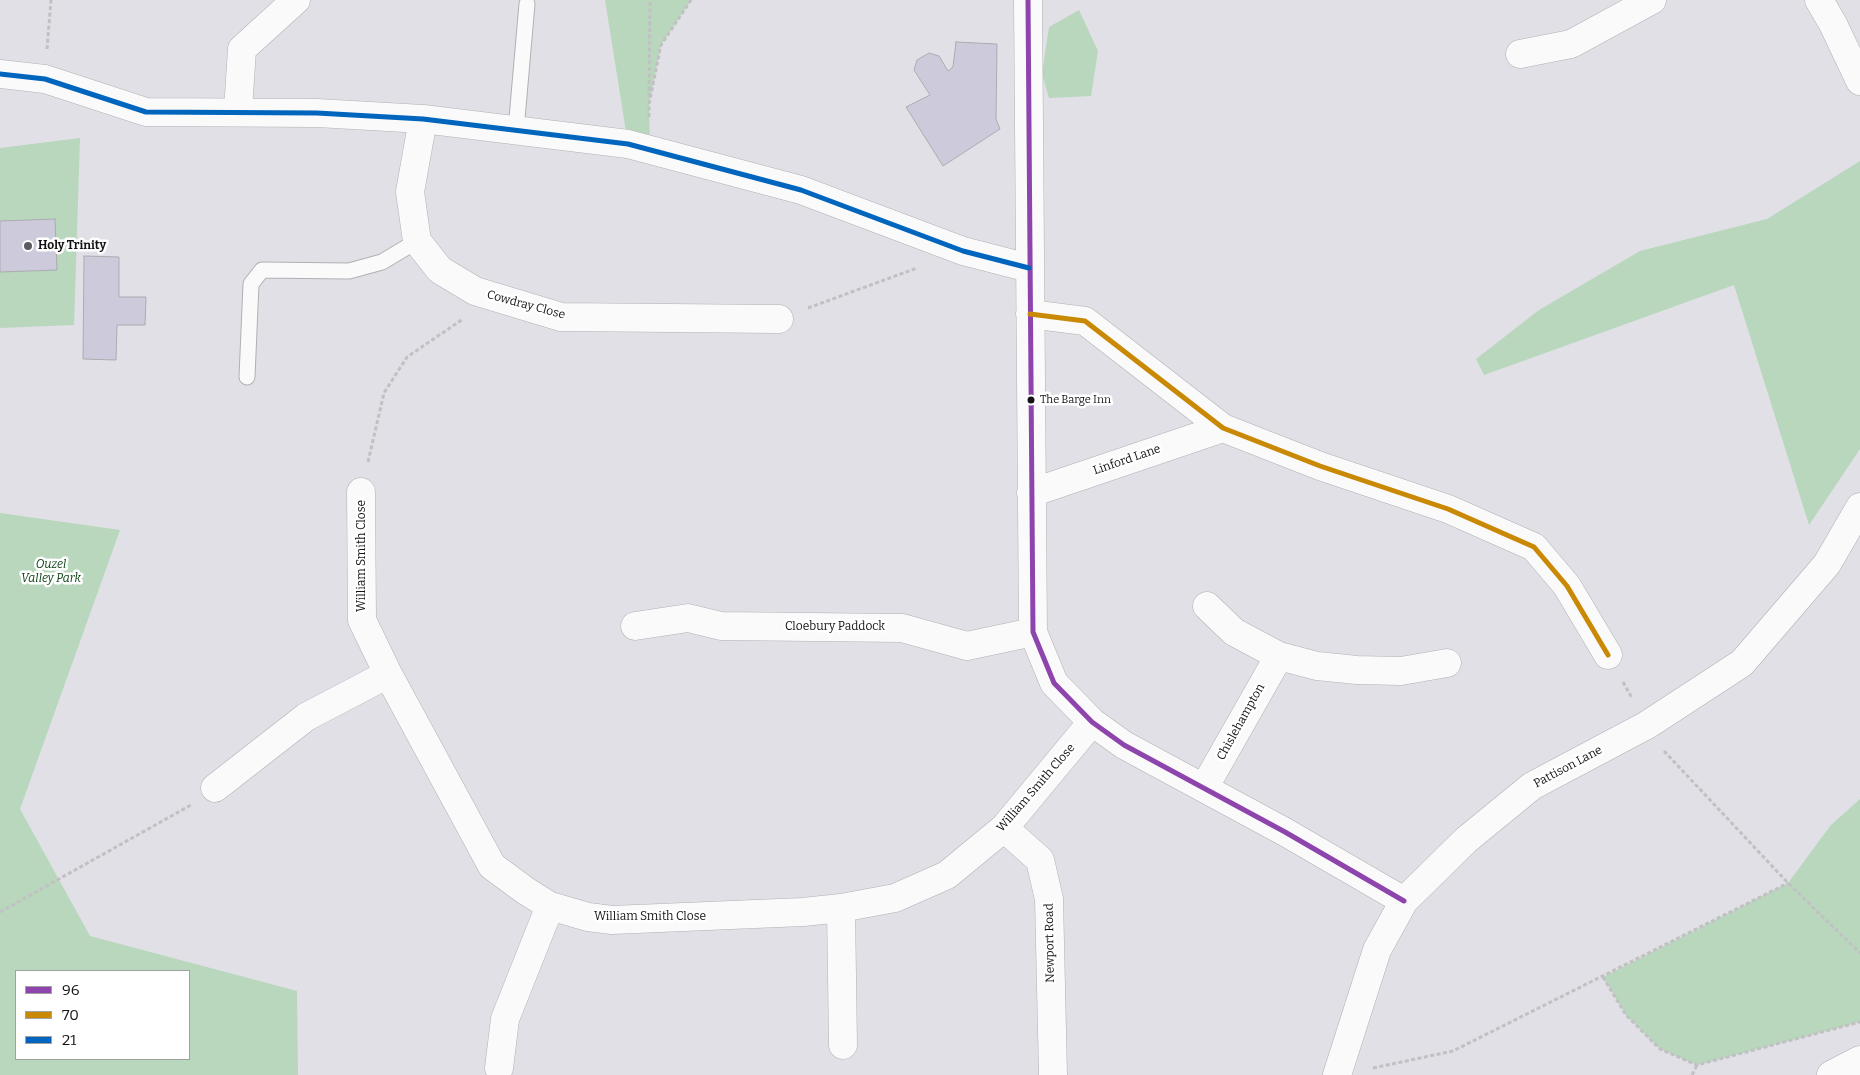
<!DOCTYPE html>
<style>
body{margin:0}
#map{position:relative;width:1860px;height:1075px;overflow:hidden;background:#e0e0e6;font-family:Bitter,serif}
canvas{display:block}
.legend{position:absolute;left:15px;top:970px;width:175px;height:90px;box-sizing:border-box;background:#fff;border:1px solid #a1a1a2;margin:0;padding:6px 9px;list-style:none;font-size:15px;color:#131316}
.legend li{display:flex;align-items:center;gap:10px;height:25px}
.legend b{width:25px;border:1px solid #a1a1a2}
</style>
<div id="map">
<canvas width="1860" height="1075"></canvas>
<ul class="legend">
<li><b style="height:6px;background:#8e44ad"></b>96</li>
<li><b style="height:6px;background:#c98904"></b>70</li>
<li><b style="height:6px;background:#0065bd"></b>21</li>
</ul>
</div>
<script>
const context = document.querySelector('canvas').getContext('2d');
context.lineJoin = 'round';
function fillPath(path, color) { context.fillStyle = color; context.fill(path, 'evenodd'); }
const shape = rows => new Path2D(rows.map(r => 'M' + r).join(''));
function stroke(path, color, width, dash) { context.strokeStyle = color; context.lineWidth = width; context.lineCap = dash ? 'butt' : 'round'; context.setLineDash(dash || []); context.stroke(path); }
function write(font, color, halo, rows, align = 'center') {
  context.font = font + ' Bitter,serif'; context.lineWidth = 5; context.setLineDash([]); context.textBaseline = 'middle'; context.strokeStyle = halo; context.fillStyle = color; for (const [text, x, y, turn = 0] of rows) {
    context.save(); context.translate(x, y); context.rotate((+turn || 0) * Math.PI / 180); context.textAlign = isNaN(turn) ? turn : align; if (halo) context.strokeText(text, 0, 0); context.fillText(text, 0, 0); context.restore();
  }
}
fillPath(shape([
 [605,0,691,0,661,45,649,104,650,149,628,144],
 [1079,10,1098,51,1091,96,1049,98,1042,74,1049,27],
 [80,138,74,325,0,328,0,148],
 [1860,161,1860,449,1809,525,1734,285,1484,375,1476,359,1539,310,1640,251,1767,219],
 [0,513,120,530,20,809,90,936,297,991,298,1075,0,1075],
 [16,971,189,971,189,1059,16,1059],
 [1860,799,1860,1022,1697,1065,1660,1049,1626,1015,1603,977,1788,883,1831,825]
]), '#b8d7bc');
const building = shape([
 [956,42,997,44,996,119,1000,129,943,166,906,107,930,95,914,70,917,60,929,53,939,56,948,71,953,67,956,42],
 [55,219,57,270,0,272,0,221,55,219],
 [84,256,119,257,119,297,146,297,145,325,117,325,116,360,83,359,84,256]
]);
fillPath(building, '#cdcbdb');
stroke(building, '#ababb0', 1);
const service = shape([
 [516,130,527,4],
 [247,377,251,284,262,270,349,271,382,262,417,241]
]);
const minor = shape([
 [1028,0,1033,632,1054,683,1092,722,1124,745,1285,832,1404,901],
 [1819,0,1833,24,1860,81],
 [1520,54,1571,44,1652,0],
 [0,74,45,79,146,112,317,113,423,119,628,144,801,190,963,251,1029,268],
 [238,111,242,49,296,0],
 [423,119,410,192,417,241,440,270,475,291,561,317,779,319],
 [1030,314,1085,321,1223,428,1320,466,1448,509,1534,547,1567,586,1608,655],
 [361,492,362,620,388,674,492,866,526,891,550,906,588,917,612,920,803,912,841,908,895,898,947,875,1004,828,1092,722],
 [1031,493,1223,428],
 [1207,606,1234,632,1279,656,1317,666,1357,670,1401,671,1447,663],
 [635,626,688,618,721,626,902,628,967,646,1033,632],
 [215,788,306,717,388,674],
 [1204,788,1279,656],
 [1004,828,1040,860,1049,899,1053,1075],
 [841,908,843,1045],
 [499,1068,505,1019,550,906],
 [1337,1075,1377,950,1404,901,1466,840,1532,786,1647,725,1742,663,1827,564,1860,507]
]);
const tertiary = shape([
 [1831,1075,1860,1060]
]);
stroke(service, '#b0b0b4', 17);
stroke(minor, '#b0b0b4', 29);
stroke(tertiary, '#b0b0b4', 29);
stroke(shape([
 [47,49,51,0],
 [649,97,650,0],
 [649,117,649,104,661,45,691,0],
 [808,308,917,268],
 [368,462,384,393,407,357,463,319],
 [1623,682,1632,698],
 [1664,751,1788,883,1860,953],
 [0,912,191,805],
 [1603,977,1626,1015,1660,1049,1697,1065,1860,1022],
 [1373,1068,1453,1051,1788,883],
 [1692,1075,1697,1065]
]), '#c1c1c3', 3, [4, 2.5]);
stroke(service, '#fafafb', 15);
stroke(minor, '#fafafb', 28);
stroke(tertiary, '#fafafb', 28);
stroke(shape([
 [1028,0,1033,632,1054,683,1092,722,1124,745,1285,832,1404,901]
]), '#8e44ad', 5);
stroke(shape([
 [1030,314,1085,321,1223,428,1320,466,1448,509,1534,547,1567,586,1608,655]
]), '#c98904', 5);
stroke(shape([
 [0,74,45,79,146,112,317,113,423,119,628,144,801,190,963,251,1029,268]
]), '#0065bd', 5);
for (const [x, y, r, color] of [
 [28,246,5,"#5b5b5f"],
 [1031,400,4.5,"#131316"]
]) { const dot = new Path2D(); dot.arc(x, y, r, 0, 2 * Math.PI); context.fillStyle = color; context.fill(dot); stroke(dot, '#fff', 2); }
write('11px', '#131316', '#fff', [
 ["The Barge Inn",1040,400]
], 'left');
write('bold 12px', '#131316', '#fff', [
 ["Holy Trinity",38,246]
], 'left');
write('12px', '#131316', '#fff', [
 ["Cowdray Close",526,305,15],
 ["Linford Lane",1127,460,-19],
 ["William Smith Close",362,556,-90],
 ["Cloebury Paddock",835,627],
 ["Chislehampton",1241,722,-61],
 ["Pattison Lane",1568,767,-28],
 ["William Smith Close",1036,788,-49],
 ["William Smith Close",650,917],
 ["Newport Road",1050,943,-91]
]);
write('italic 12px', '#093f11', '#fff', [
 ["Ouzel",51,565],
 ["Valley Park",51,579]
]);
</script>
